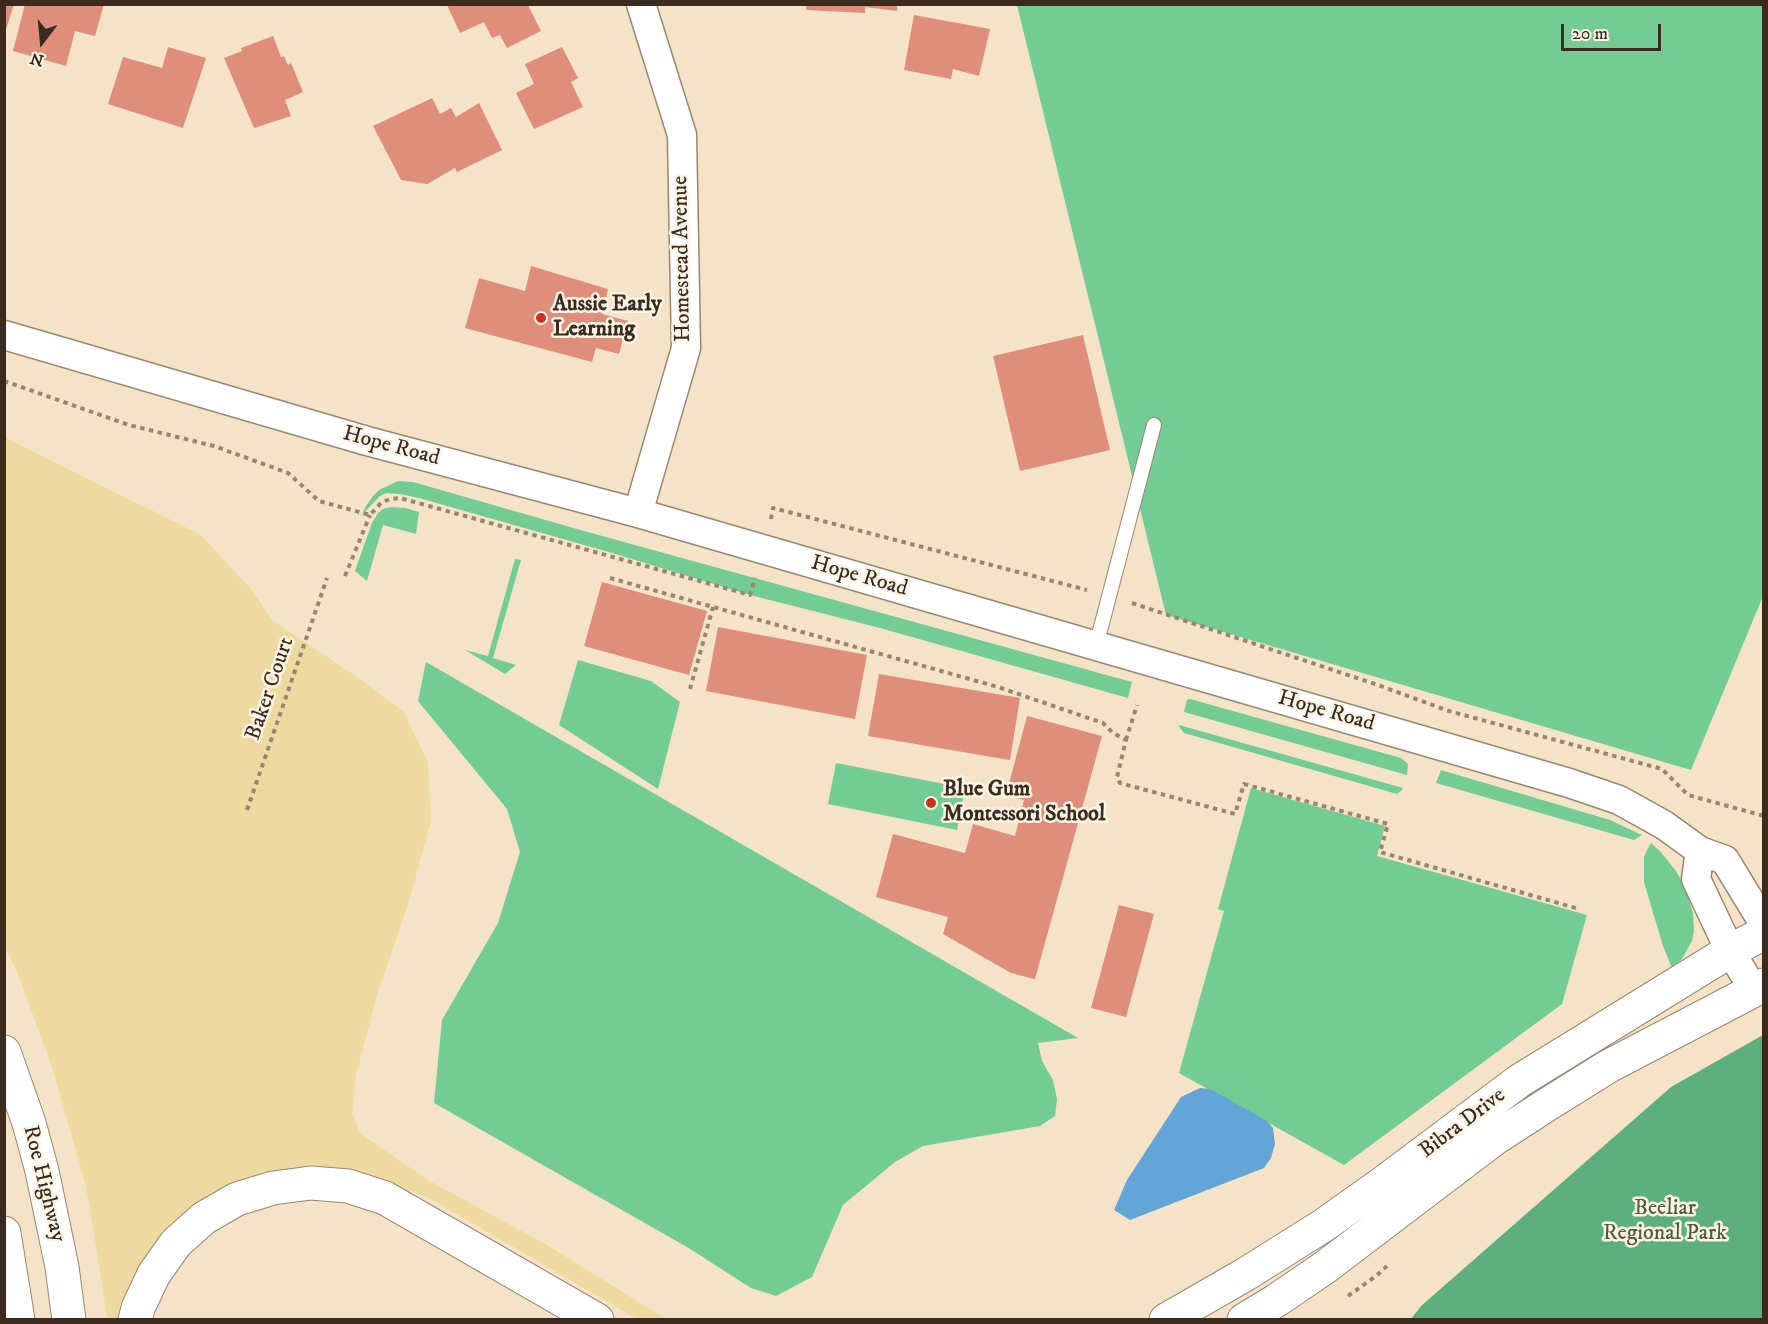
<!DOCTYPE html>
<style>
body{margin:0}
#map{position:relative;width:1768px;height:1324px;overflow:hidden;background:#f5e3c8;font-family:"IM FELL DW Pica",serif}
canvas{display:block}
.frame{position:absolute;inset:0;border:6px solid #3b2a1e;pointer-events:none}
.north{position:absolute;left:12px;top:12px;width:60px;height:60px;-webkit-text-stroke:4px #fcf5e5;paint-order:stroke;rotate:196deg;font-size:16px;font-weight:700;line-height:24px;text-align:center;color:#3b2a1e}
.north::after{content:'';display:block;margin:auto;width:21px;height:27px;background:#3b2a1e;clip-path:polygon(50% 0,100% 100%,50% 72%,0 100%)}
.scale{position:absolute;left:1561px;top:24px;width:100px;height:27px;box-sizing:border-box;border:3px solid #3b2a1e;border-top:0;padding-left:8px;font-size:18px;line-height:21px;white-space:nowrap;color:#3b2a1e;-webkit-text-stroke:4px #fcf5e5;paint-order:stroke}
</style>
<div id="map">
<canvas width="1768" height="1324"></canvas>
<div class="frame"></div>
<div class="north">N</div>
<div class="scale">20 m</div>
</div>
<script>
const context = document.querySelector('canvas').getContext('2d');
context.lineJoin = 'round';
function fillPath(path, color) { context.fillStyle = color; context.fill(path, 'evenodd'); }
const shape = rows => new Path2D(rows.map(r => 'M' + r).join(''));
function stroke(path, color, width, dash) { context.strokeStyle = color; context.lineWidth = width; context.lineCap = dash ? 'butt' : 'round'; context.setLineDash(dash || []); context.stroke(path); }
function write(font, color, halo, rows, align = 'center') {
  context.font = font + ' "IM FELL DW Pica",serif'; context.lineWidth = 5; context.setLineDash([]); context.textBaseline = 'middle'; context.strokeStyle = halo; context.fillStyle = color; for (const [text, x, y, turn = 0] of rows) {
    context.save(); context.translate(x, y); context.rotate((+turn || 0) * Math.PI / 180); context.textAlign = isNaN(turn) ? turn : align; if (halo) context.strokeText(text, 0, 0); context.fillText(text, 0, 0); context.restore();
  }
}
fillPath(shape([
 [1017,5,1763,5,1763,596,1691,770,1166,615],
 [398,481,413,482,584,531,1132,682,1128,698,880,628,750,595,612,553,419,498,400,494,386,493,380,496,361,516,366,506,373,496,379,490],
 [391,507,405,508,419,512,416,534,383,525,367,581,355,571,372,523,378,513,383,509],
 [515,559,521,560,493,658,516,665,505,674,465,650,488,656],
 [578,660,651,681,680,702,658,789,559,725],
 [426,662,1078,1038,1038,1043,1042,1061,1053,1080,1057,1099,1055,1116,1040,1126,923,1146,895,1162,843,1205,812,1277,776,1296,751,1288,687,1247,434,1103,442,1020,498,923,520,852,507,809,418,701],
 [1190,699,1401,758,1408,764,1407,775,1184,712,1187,700],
 [1179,725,1403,788,1401,791,1397,794,1184,733,1180,728],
 [836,763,965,788,957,830,828,804],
 [1441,770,1610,820,1642,835,1634,840,1436,783],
 [1251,788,1385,826,1377,856,1587,915,1562,1004,1344,1165,1179,1073,1224,911,1218,909],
 [1651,843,1660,851,1676,871,1685,887,1693,913,1694,931,1692,941,1682,959,1672,968,1663,946,1644,882,1644,857,1647,850]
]), '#72cc93');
fillPath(shape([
 [1763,1035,1763,1319,1411,1319,1421,1306,1671,1087]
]), '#5db07d');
fillPath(shape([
 [4,437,201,535,251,589,272,620,360,679,404,712,428,763,431,820,409,902,378,992,356,1075,352,1114,361,1134,428,1180,547,1245,666,1319,637,1319,429,1198,375,1177,349,1171,250,1183,124,1319,107,1319,103,1290,86,1186,52,1067,16,969,5,948]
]), '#eeda9e');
fillPath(shape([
 [1200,1088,1210,1089,1267,1121,1273,1128,1275,1144,1271,1158,1264,1168,1130,1220,1114,1210,1127,1180,1181,1097]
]), '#64a5d8');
fillPath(shape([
 [4,4,14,4,5,33,4,33],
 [25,4,104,4,95,36,75,31,66,66,13,51],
 [806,4,897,4,897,11,865,7,865,13,806,10],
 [447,5,528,5,541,31,507,48,500,35,492,38,484,22,460,33],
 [914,15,990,29,979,76,953,69,951,79,904,70],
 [273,36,281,57,284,56,288,65,291,63,303,92,285,100,291,116,254,128,224,58,242,51,241,48],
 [168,47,206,58,183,128,108,104,123,57,162,68],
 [562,47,578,78,571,82,583,107,534,129,516,93,534,84,525,64],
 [432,98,440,114,451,108,456,117,479,103,502,150,457,172,455,168,427,184,401,180,373,126],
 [531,266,608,289,602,314,628,321,619,354,596,348,592,362,465,328,479,278,525,291],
 [1083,335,1110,450,1020,471,993,356],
 [602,582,707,611,689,675,584,646],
 [718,627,867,655,855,719,706,691],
 [879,674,1020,698,1010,760,868,736],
 [1027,716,1102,736,1035,979,1011,973,943,934,948,917,876,897,893,834,965,853,973,824,1015,836,1024,800,1006,795],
 [1119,905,1154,914,1126,1017,1091,1008]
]), '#de8e7a');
const service = shape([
 [1096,646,1154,425]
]);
const minor = shape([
 [4,335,367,441,638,513,1569,783,1619,800,1664,825,1700,851,1725,860,1764,924],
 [638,513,686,348,682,135,641,4],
 [1700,851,1696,879,1730,951,1754,990]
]);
const tertiary = shape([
 [1166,1320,1246,1274,1324,1225,1383,1183,1519,1081,1730,951,1764,933],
 [1244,1320,1277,1300,1324,1268,1494,1139,1548,1104,1609,1066,1764,985]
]);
const primary = shape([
 [135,1320,138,1308,154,1274,176,1243,204,1218,237,1199,273,1188,311,1183,348,1186,385,1198,597,1320]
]);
const motorway = shape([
 [4,1052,29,1123,42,1171,62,1267,69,1320],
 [4,1233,18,1320]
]);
stroke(service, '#988673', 16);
stroke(minor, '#988673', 31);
stroke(tertiary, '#988673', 35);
stroke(primary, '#988673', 35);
stroke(motorway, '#988673', 35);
stroke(shape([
 [4,381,129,425,214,446,288,473,319,501,370,515,381,503,390,499,400,498,750,595,755,578],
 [771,519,773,508,1087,590],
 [345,576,370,515],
 [610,578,998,687,1103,723,1113,733,1126,740,1117,777,1120,783,1235,814,1244,784,1388,824,1380,852,1579,909],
 [1132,603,1375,684,1449,711,1662,769,1688,795,1764,816],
 [690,689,713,607],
 [1126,740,1137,705],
 [247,810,327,578],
 [1348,1296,1376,1276,1387,1266]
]), '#988673', 4, [4.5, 4.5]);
stroke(service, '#fff', 14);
stroke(minor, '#fff', 28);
stroke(tertiary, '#fff', 33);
stroke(primary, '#fff', 33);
stroke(motorway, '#fff', 33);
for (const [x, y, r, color] of [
 [541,318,6,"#c8321e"],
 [931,803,6,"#c8321e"]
]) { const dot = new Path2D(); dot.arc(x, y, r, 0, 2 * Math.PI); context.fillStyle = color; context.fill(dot); stroke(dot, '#fcf5e5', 2); }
write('22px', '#3b2a1e', '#fcf5e5', [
 ["Homestead Avenue",683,259,-91],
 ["Hope Road",391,447,15],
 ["Hope Road",859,577,16],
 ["Baker Court",271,689,-71],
 ["Hope Road",1326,712,16],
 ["Bibra Drive",1463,1124,-37],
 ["Roe Highway",43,1184,76]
]);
write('bold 22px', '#3b2a1e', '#fcf5e5', [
 ["Aussie Early",553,305],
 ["Learning",553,330],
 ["Blue Gum",943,790],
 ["Montessori School",943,815]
], 'left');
write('22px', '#4c5b41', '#fcf5e5', [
 ["Beeliar",1665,1209],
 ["Regional Park",1665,1234]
]);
</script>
